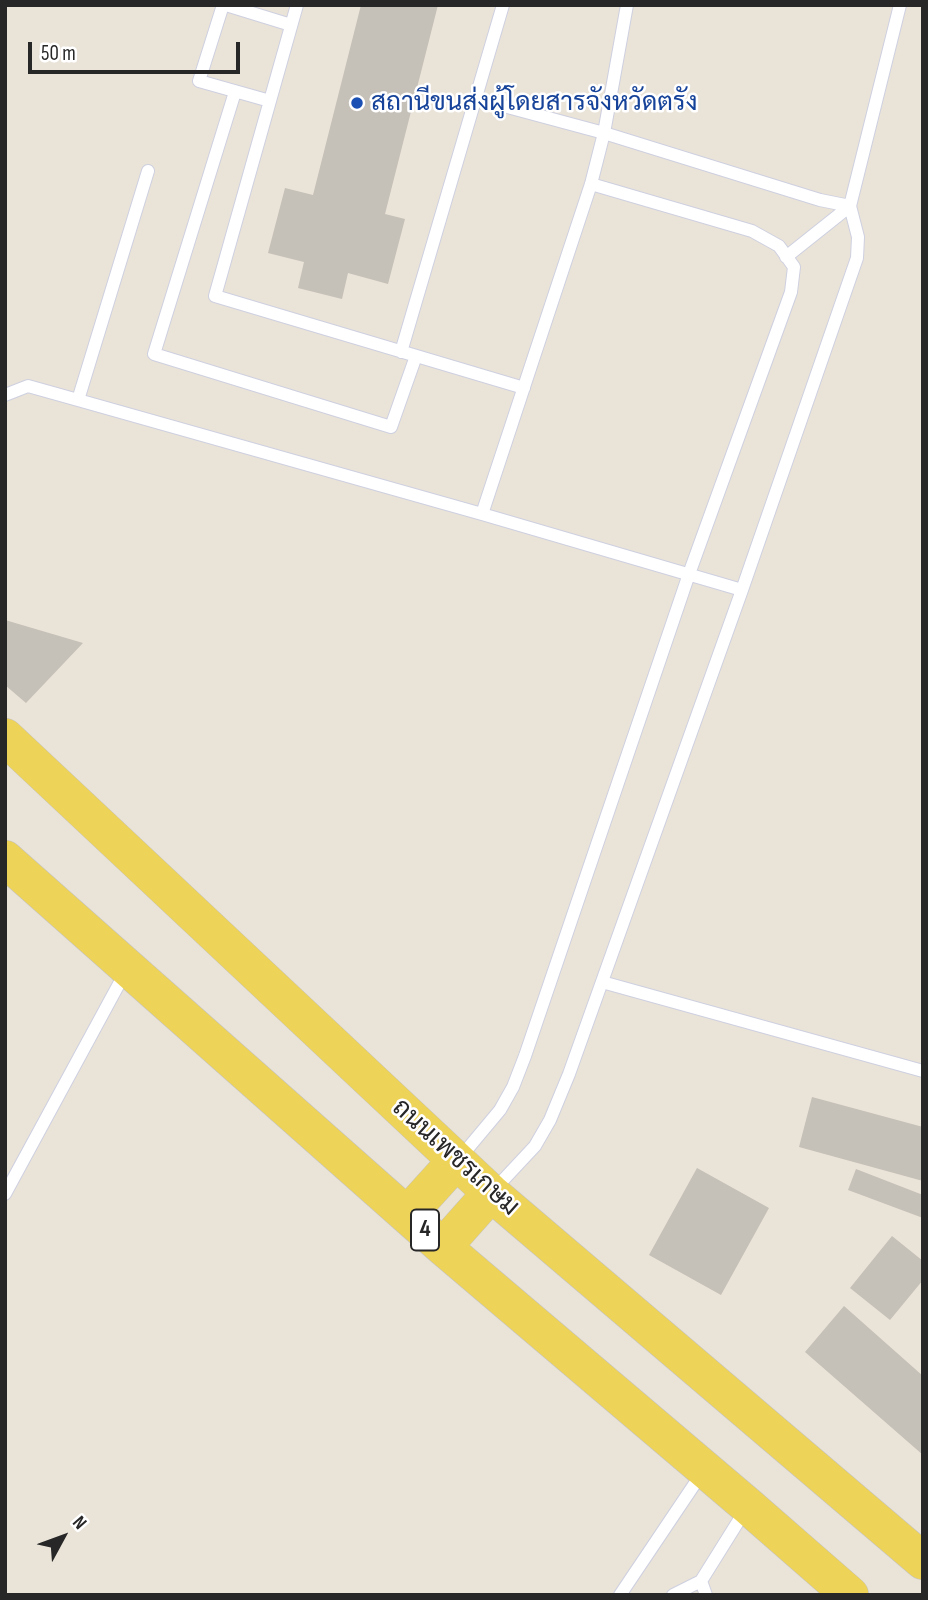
<!DOCTYPE html>
<meta charset="utf-8">
<style>
body{margin:0}
#map{position:relative;width:928px;height:1600px;overflow:hidden;background:#eae3d8;font-family:"Sofia Sans Condensed",sans-serif}
canvas{display:block}
.frame{position:absolute;inset:0;border:7px solid #272727;pointer-events:none}
.north{position:absolute;left:28px;top:1502px;width:70px;height:70px;-webkit-text-stroke:5px #fff;paint-order:stroke;rotate:49deg;font-size:19px;font-weight:700;line-height:28px;text-align:center;color:#272727}
.north::after{content:'';display:block;margin:auto;width:24px;height:32px;background:#272727;clip-path:polygon(50% 0,100% 100%,50% 72%,0 100%)}
.scale{position:absolute;left:28px;top:42px;width:212px;height:32px;box-sizing:border-box;border:4px solid #272727;border-top:0;padding-left:9px;font-size:21px;line-height:24px;white-space:nowrap;color:#272727;-webkit-text-stroke:5px #fff;paint-order:stroke}
</style>
<div id="map">
<canvas width="928" height="1600"></canvas>
<div class="frame"></div>
<div class="north">N</div>
<div class="scale">50 m</div>
</div>
<script>
const context = document.querySelector('canvas').getContext('2d');
context.lineJoin = 'round';
function fillPath(path, color) { context.fillStyle = color; context.fill(path, 'evenodd'); }
const shape = rows => new Path2D(rows.map(r => 'M' + r).join(''));
function stroke(path, color, width, dash) { context.strokeStyle = color; context.lineWidth = width; context.lineCap = dash ? 'butt' : 'round'; context.setLineDash(dash || []); context.stroke(path); }
function write(font, color, halo, rows, align = 'center') {
  context.font = font + ' "Sofia Sans Condensed",Sarabun,sans-serif'; context.lineWidth = 5; context.setLineDash([]); context.textBaseline = 'middle'; context.strokeStyle = halo; context.fillStyle = color; for (const [text, x, y, turn = 0] of rows) {
    context.save(); context.translate(x, y); context.rotate((+turn || 0) * Math.PI / 180); context.textAlign = isNaN(turn) ? turn : align; if (halo) context.strokeText(text, 0, 0); context.fillText(text, 0, 0); context.restore();
  }
}
fillPath(shape([
 [361,5,438,5,385,214,405,219,388,284,348,273,342,299,298,288,304,262,268,253,285,188,313,195],
 [5,620,83,643,26,703,5,685],
 [812,1097,923,1127,923,1181,799,1147],
 [697,1168,769,1208,721,1295,649,1255],
 [856,1169,923,1195,923,1218,848,1190],
 [892,1236,923,1261,923,1280,890,1320,850,1288],
 [844,1306,923,1376,923,1455,805,1352]
]), '#c5c0b8');
const lane = shape([
 [223,5,199,81,270,101],
 [226,5,291,25],
 [297,5,215,296,524,388],
 [235,92,154,354,391,427,416,356],
 [474,98,604,133,820,200,850,206,858,237,857,258,742,590,569,1074,550,1120,535,1146,492,1192],
 [786,257,850,206,900,5],
 [401,352,503,5],
 [5,395,28,386,78,400,148,171],
 [78,400,482,514,742,590],
 [482,514,591,184,604,133,627,5],
 [602,982,923,1071],
 [459,1159,500,1110,513,1087,525,1056,689,574,791,292,794,267,779,246,752,231,591,184],
 [5,1194,126,971],
 [620,1595,702,1473],
 [673,1595,701,1581],
 [706,1595,701,1581,746,1509]
]);
const primary = shape([
 [5,737,491,1193,923,1561],
 [5,859,443,1247,748,1506,850,1595],
 [407,1215,456,1161],
 [443,1247,491,1193]
]);
stroke(lane, '#ced0e0', 14);
stroke(primary, '#c3c3c3', 38);
stroke(lane, '#fff', 12);
stroke(primary, '#eed359', 37);
for (const [x, y, r, color] of [
 [357,103,7,"#1a4fb4"]
]) { const dot = new Path2D(); dot.arc(x, y, r, 0, 2 * Math.PI); context.fillStyle = color; context.fill(dot); stroke(dot, '#fff', 2.5); }
for (const [x, y, w] of [
 [425,1230,28]
]) { const box = new Path2D(); box.roundRect(x - w / 2, y - 20.5, w, 41, 5); context.fillStyle = '#fff'; context.fill(box); stroke(box, '#272727', 2); }
write('bold 24px', '#272727', null, [
 ["4",425,1230]
]);
write('26px', '#164399', '#fff', [
 ["สถานีขนส่งผู้โดยสารจังหวัดตรัง",371,103]
], 'left');
write('26px', '#272727', '#fff', [
 ["ถนนเพชรเกษม",455,1158,42]
]);
</script>
